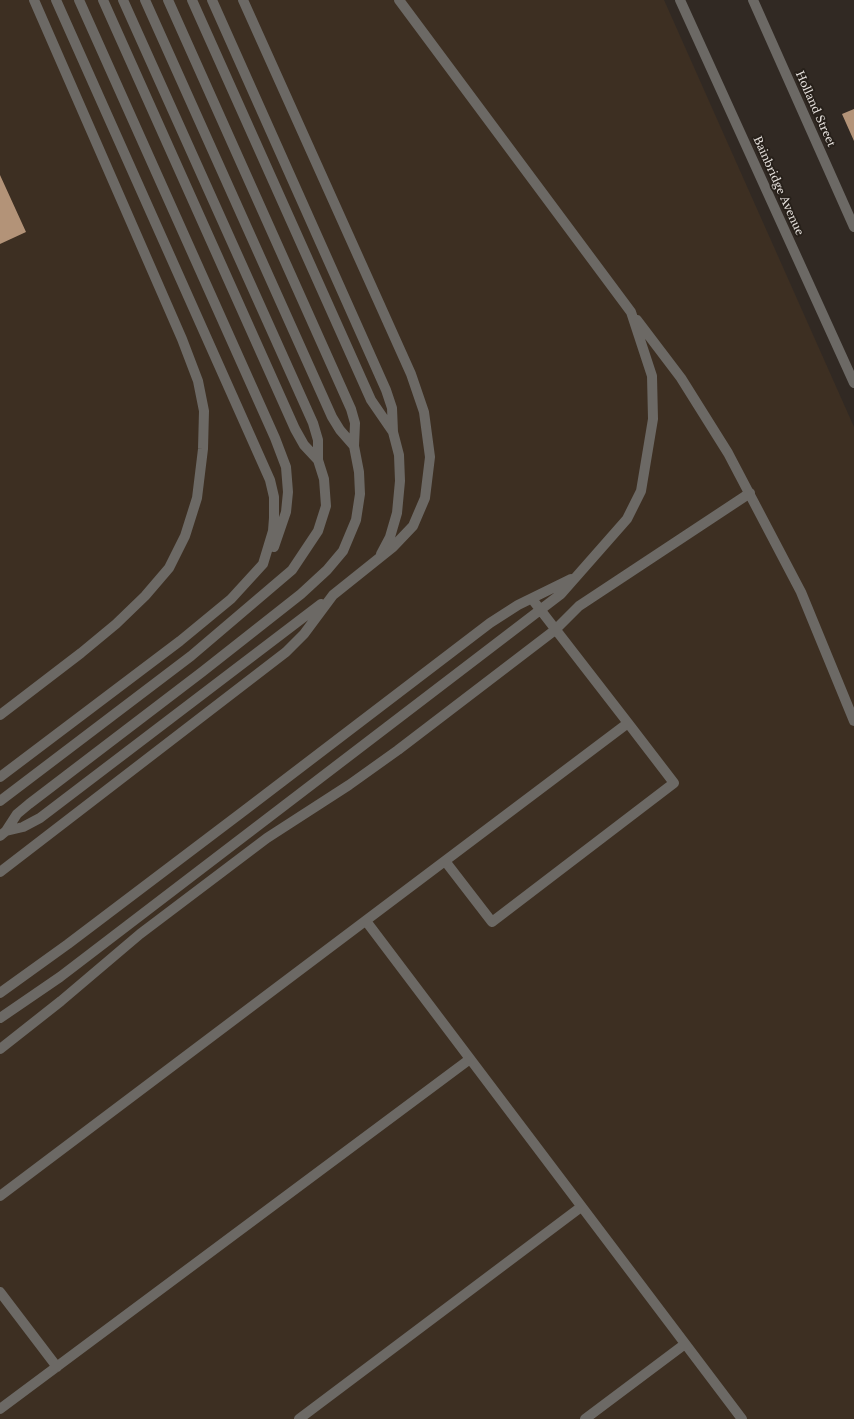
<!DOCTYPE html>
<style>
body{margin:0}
canvas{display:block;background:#312923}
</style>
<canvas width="854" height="1419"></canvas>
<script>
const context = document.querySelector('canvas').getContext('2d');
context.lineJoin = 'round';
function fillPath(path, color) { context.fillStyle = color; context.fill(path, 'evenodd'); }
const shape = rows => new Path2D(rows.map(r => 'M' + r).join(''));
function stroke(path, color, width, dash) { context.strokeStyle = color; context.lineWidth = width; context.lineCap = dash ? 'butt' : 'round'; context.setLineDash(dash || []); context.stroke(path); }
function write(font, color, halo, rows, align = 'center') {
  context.font = font + ' "Libre Baskerville",serif'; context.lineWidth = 4; context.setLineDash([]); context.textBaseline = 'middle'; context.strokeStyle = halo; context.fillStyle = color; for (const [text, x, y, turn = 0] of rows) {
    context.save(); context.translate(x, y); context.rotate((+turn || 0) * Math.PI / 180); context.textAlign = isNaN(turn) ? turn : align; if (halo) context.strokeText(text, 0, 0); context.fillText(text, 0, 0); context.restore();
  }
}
fillPath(shape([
 [0,0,664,0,854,427,854,1419,0,1419]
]), '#3d2f22');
fillPath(shape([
 [854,109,854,141,842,114],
 [0,175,26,232,0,244]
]), '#b39378');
stroke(shape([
 [79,0,275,438,286,467,288,492,286,512,274,547],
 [103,0,295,429,304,445,318,460],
 [145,0,332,417,340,430,354,446],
 [192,0,371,400,393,432],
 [212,0,386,390,392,408,393,432,399,455,400,481,397,513,390,537,381,554],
 [753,0,854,227],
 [637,320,681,378,728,453,801,592,854,721],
 [0,715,81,653,116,624,145,596,169,568,185,536,197,498,203,449,204,411,198,381,182,339,34,0],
 [0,777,180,641,231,599,263,564,273,531,274,518,274,497,270,480,56,0],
 [0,801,191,656,292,570,318,531,326,506,324,479,318,460,318,440,313,423,123,0],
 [6,831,23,827,40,818,321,604],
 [0,836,6,831,17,814,29,804,202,672,301,594,327,570,343,551,356,520,360,494,359,472,354,446,355,423,351,409,168,0],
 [445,861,492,922,674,783,628,723],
 [0,872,286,652,304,634,333,595,393,547,413,526,425,498,430,457,424,412,411,374,243,0],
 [366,921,742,1419],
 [0,993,68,944,245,810,490,623,518,605,571,579],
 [0,1018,60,977,561,594,627,519,641,491,653,419,652,376,631,312,399,0],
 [0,1049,61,1001,140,934,267,838,349,785,398,750,555,630,579,606,750,493],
 [0,1196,628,723,532,599],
 [0,1292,57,1367],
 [0,1409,470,1059],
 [299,1419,581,1207],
 [585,1419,685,1344]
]), '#6c6965', 10);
stroke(shape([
 [680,0,854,383]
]), '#6c6965', 10);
write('11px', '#e5e0dc', '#27201a', [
 ["Holland Street",815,109,66],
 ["Bainbridge Avenue",778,186,66]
]);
</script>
